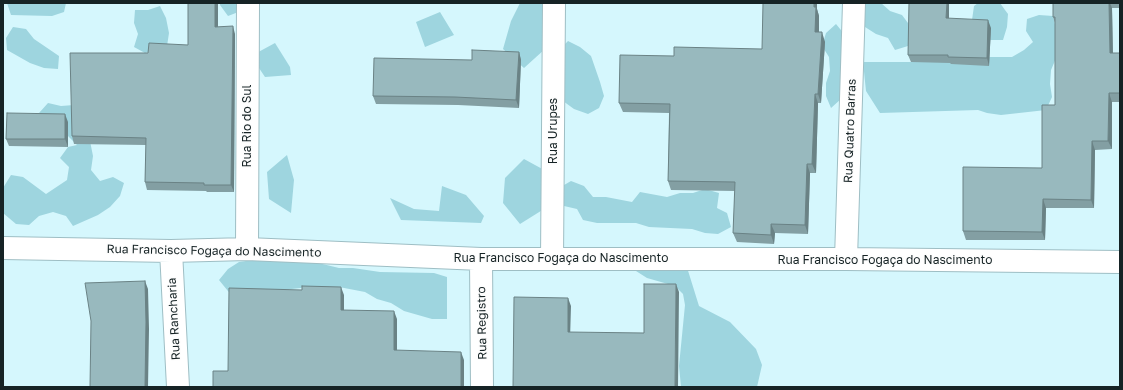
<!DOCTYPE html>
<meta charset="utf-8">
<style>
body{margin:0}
#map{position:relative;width:1123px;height:390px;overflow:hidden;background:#d5f7fd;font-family:"Golos Text",sans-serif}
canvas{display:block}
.frame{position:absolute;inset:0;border:4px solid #162325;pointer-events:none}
</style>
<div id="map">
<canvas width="1123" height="390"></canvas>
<div class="frame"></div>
</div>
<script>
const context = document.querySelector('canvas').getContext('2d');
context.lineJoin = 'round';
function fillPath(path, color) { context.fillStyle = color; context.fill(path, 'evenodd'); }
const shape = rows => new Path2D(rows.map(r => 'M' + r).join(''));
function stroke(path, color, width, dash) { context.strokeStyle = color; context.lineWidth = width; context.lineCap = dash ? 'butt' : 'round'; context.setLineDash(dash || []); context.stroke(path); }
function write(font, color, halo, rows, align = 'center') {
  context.font = font + ' "Golos Text",sans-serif'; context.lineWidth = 3; context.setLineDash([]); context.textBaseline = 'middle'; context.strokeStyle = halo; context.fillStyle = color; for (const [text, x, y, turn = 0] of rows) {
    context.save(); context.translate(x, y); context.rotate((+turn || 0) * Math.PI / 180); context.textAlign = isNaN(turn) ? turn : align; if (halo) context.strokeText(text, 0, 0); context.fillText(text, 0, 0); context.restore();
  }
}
fillPath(shape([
 [7,3,66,3,64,12,52,16,11,15],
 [220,3,245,3,241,11,228,16,220,5],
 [520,3,542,3,542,23,545,49,524,68,503,49,511,21],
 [856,3,881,3,890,11,902,15,911,27,908,46,895,50,888,38,876,34,865,27,857,16],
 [978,3,1000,3,1005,10,1008,14,1007,27,1003,40,989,40,982,29,972,20,974,6],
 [160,6,166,18,169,33,167,46,145,53,134,47,138,34,134,23,135,10,148,10],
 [440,12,454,35,425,47,416,22],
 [1039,15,1053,16,1056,28,1057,56,1051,70,1050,84,1052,97,1046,110,1001,115,987,113,978,110,880,113,866,91,863,62,974,62,990,57,1012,57,1024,50,1033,42,1026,31,1027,19],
 [836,24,845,35,841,99,831,108,826,96,826,83,830,71,829,57,822,46,826,33],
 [13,27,26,29,34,39,59,56,58,69,44,68,30,63,7,50,6,38],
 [568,41,580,47,591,56,600,82,604,96,599,108,588,114,574,109,563,101,558,51],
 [275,43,290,67,291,75,265,77,251,56],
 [48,103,61,106,74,105,90,141,93,156,91,170,100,181,113,177,124,183,120,196,110,207,98,215,73,226,66,216,53,212,39,216,29,225,16,224,3,213,3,188,11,175,23,177,46,194,67,180,69,167,60,158,68,147,77,145,68,136,68,122,51,120,39,113],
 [287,155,294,180,291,213,269,199,267,172],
 [524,159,546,171,544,209,520,224,503,203,505,178],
 [571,181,584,186,593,197,606,197,632,202,640,192,667,197,680,193,693,193,705,189,719,193,717,208,727,213,731,227,718,234,705,233,692,229,649,227,636,223,597,223,583,220,577,209,564,206,551,200,559,188],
 [442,186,466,195,484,216,481,223,401,220,390,198,414,209,439,211],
 [267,258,310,261,339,268,353,268,380,272,434,273,447,277,447,319,432,319,404,311,391,303,377,299,365,292,339,287,309,287,232,296,219,280,228,269,239,262],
 [644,260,685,261,699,306,730,322,756,349,762,365,757,387,681,387,679,366,685,305,683,294,675,286,647,278,636,271]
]), '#9ed5df');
const street = shape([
 [3,248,171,251,247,249,481,259,846,259,1120,262],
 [247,249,248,3],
 [171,251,178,387],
 [481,259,482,387],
 [552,259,554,3],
 [846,259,854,3]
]);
stroke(street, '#9ebec4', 24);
stroke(street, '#fff', 22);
fillPath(shape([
 [909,3,949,3,949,19,991,28,989,66,951,64,950,63,911,62,908,55],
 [1053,3,1120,3,1120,8,1112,8,1113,53,1120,53,1120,102,1112,102,1112,149,1095,150,1094,208,1046,208,1045,240,966,240,963,231,1042,168,1055,105,1055,23,1053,17],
 [817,9,819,16,819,32,825,42,821,103,818,103,816,173,810,173,808,234,775,233,774,244,737,242,733,233,735,191,671,190,668,181,669,113,623,112,619,103,674,56,762,49],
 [218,27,235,34,234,192,207,192,206,191,147,190,145,182,146,145,74,144,72,136,148,53,188,45],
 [519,52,521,60,519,108,458,105,376,104,373,96,472,60],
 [68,122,68,147,9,146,6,139]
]), '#839fa3');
fillPath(shape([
 [215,3,218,3,218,34,215,27],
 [814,3,817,3,817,9,819,16,819,41,815,32],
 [947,3,949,3,949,26,946,18],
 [1109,3,1110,3,1112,8,1113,62,1110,53],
 [988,20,991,28,989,66,987,58],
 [233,26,235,34,234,192,231,185],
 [822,32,825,42,821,103,818,94],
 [519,52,521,60,519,108,516,100],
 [1109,93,1112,102,1112,149,1108,141],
 [815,94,818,103,816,173,812,164],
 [65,114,68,122,68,147,65,139],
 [1092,141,1095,150,1094,208,1091,200],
 [807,164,810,173,808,234,805,225],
 [1043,199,1046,208,1045,240,1042,232],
 [771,224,775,233,774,244,771,235],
 [145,281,148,289,149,329,148,387,145,387],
 [676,284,679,292,678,387,675,387],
 [341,287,344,295,344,318,341,310],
 [568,298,571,306,570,340,568,332],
 [394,311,397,319,397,359,394,350],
 [461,352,464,360,464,387,461,387]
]), '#6a8285');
const building = shape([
 [188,3,215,3,215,27,233,26,231,185,204,185,204,183,145,182,146,138,72,136,70,53,148,53,149,43,188,45,188,3],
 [763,3,814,3,814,7,816,7,815,32,822,32,818,94,815,94,812,164,807,164,805,225,771,224,771,235,733,233,735,182,668,181,670,104,619,103,620,55,674,56,674,47,762,49,763,3],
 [909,3,947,3,946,18,988,20,987,58,948,57,948,55,908,55,909,3],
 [1053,3,1109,3,1110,53,1120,53,1120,93,1109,93,1108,141,1092,141,1091,200,1043,199,1042,232,963,231,963,167,1042,168,1042,105,1055,105,1055,17,1053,17,1053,3],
 [472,50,519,52,516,100,455,97,373,96,374,58,472,60,472,50],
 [7,113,65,114,65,139,6,139,7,113],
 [145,281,146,322,145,387,90,387,91,321,85,283,145,281],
 [644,284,676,284,675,387,513,387,514,297,568,298,568,332,644,333,644,284],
 [302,286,341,287,341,310,394,311,394,350,461,352,461,387,213,387,213,371,228,371,229,288,302,290,302,286]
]);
fillPath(building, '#98b9be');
stroke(building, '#6a8285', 1);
write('12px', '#162325', '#fdfdfd', [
 ["Rua Rio do Sul",247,126,-90],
 ["Rua Urupes",553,131,-90],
 ["Rua Quatro Barras",850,131,-88],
 ["Rua Francisco Fogaça do Nascimento",214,251,1],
 ["Rua Francisco Fogaça do Nascimento",561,258],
 ["Rua Francisco Fogaça do Nascimento",885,260],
 ["Rua Rancharia",174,319,-93],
 ["Rua Registro",482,323,-91]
]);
</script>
